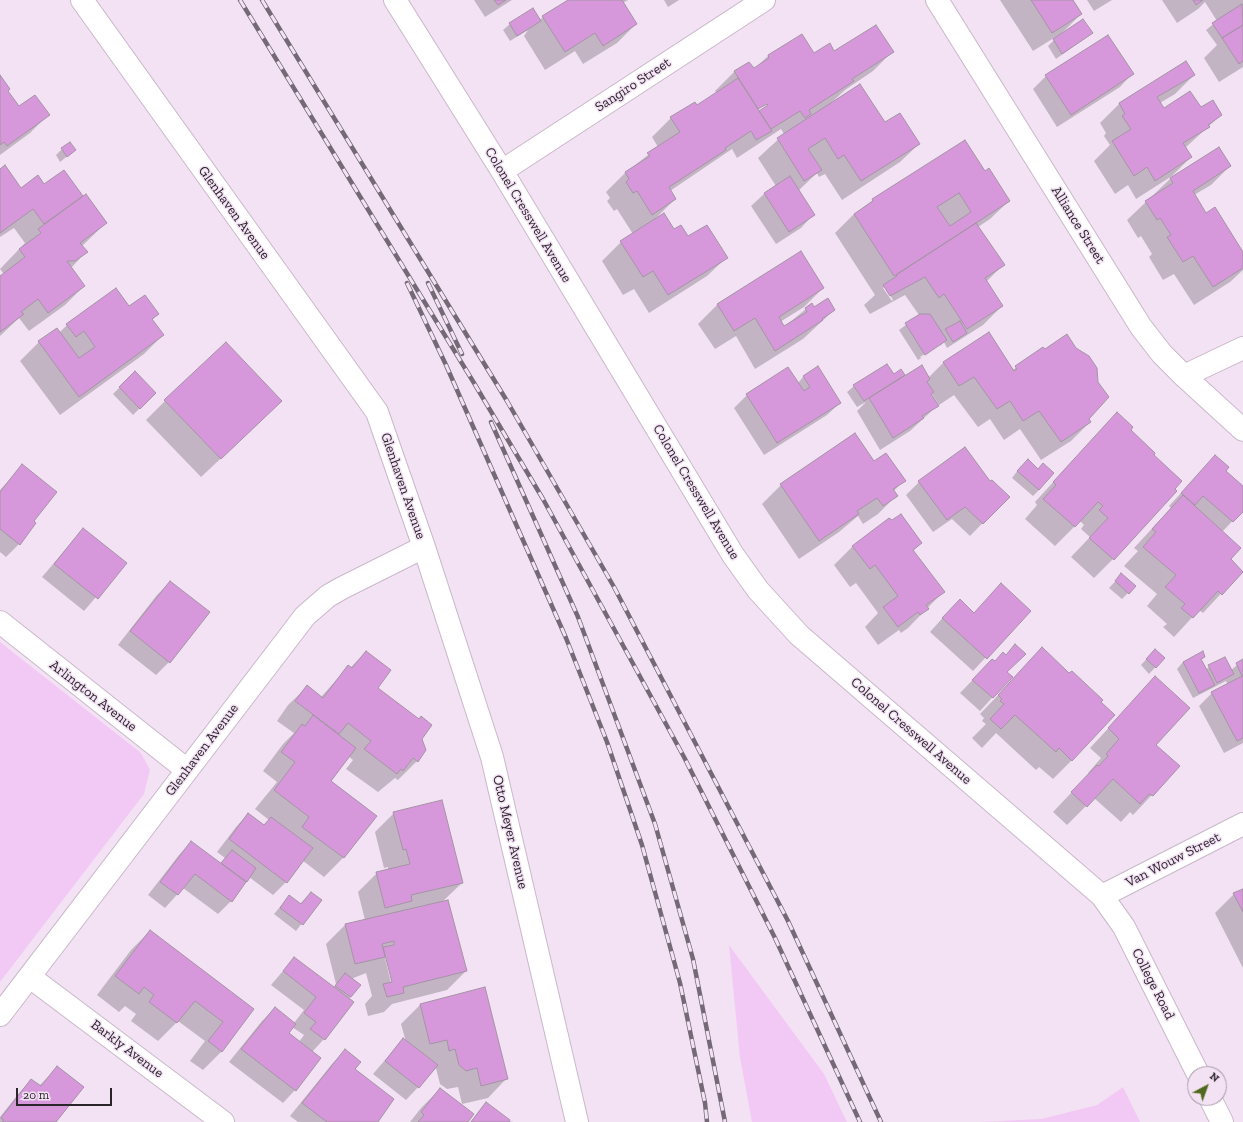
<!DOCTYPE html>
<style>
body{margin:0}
#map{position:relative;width:1243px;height:1122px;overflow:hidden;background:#f3e2f4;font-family:"Zilla Slab",serif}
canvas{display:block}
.north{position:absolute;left:1187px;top:1066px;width:40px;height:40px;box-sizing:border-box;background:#f3e2f4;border:1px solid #a396a4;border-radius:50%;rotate:41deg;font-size:11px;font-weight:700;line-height:16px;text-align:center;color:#2a242b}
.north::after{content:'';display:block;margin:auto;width:14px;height:18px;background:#506a1d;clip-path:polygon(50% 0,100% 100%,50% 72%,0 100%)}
.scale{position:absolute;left:16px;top:1088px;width:96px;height:18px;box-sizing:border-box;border:2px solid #2a242b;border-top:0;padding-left:5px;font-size:12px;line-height:14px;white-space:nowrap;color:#2a242b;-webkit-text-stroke:3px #f3e2f4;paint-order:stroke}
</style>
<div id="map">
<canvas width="1243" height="1122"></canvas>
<div class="north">N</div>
<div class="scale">20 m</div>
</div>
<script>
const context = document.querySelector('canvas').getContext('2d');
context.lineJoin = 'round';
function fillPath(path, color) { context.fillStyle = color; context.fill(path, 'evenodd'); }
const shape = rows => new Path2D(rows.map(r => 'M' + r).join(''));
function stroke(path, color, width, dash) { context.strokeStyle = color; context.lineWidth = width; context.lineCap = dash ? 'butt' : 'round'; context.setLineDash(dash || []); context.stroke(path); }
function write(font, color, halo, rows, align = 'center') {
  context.font = font + ' "Zilla Slab",serif'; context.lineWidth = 3; context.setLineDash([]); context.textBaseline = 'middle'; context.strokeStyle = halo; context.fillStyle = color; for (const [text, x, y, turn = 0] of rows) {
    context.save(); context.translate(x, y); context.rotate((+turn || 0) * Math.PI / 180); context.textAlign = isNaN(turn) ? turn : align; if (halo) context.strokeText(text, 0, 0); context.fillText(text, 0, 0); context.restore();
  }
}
fillPath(shape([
 [0,642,141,753,150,770,144,794,0,982],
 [729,945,824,1074,847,1122,752,1122,740,1058],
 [1123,1087,1140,1122,981,1122,1041,1119,1097,1105]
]), '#f2c9f4');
fillPath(shape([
 [474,0,512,0,485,17],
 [570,0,628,0,623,3,636,24,617,43,583,64,575,51,545,70,524,36,528,30,510,41,503,30,510,24,539,20],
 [664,0,679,0,668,7],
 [1000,0,1072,0,1081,14,1062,33,1033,51],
 [1087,0,1112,0,1094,11],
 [1162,0,1243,0,1243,67,1219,82,1204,58,1217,45,1206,30,1217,21,1205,2,1198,9,1177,23],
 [1092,33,1056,59,1048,46,1054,40],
 [834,52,892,52,873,71,845,90,832,102,885,124,919,144,900,162,842,200,825,174,819,177,817,173,798,191,813,215,801,228,776,244,751,206,764,194,776,186,758,158,784,134,781,129,737,158,732,149,670,191,675,199,656,218,674,231,726,258,707,276,649,313,634,289,623,295,602,261,621,242,633,234,617,209,614,211,607,201,610,198,606,192,625,173,658,147,652,137,671,118,696,106,717,93,715,91,734,72,749,63,753,70,768,56],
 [767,102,769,105,759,112,757,109],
 [1186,62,1194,75,1175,94,1160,103,1164,109,1201,109,1221,115,1185,148,1191,157,1172,176,1136,199,1128,185,1115,194,1094,161,1110,145,1104,136,1106,133,1100,123,1119,104],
 [1132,74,1120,87,1057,127,1033,89,1046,76],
 [0,77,7,91,19,108,49,114,30,133,0,155],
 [62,149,75,150,60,162,56,155],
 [1230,166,1211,185,1194,195,1206,214,1243,254,1243,270,1230,282,1194,305,1174,274,1163,280,1149,257,1152,254,1141,236,1138,238,1127,220,1170,179],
 [0,170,21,189,44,186,64,171,83,197,106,223,82,246,86,252,71,268,84,286,65,305,29,331,19,318,0,336,0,277,4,274,0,269,25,243,14,228,0,237],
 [985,172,1009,201,990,219,978,227,1003,265,986,282,1002,306,983,325,947,348,944,342,940,346,940,344,920,357,921,358,940,347,918,360,899,330,919,315,905,295,870,314,864,305,875,295,835,233,854,214,873,200],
 [885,286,893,300,892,301,883,288],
 [801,252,823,288,804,307,780,322,784,327,812,304,814,308,834,310,803,339,755,369,736,336,715,349,698,324,717,305],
 [129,307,158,314,152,320,163,335,144,354,60,415,20,361,39,342,59,333,67,325],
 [989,333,1013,370,1016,367,1090,422,1071,441,1041,460,1020,429,1004,440,990,419,978,427,954,395,939,405,930,391,928,392,937,406,910,431,880,450,857,411,866,402,857,407,847,392,854,386,893,375,904,375,901,378,928,378,943,363],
 [135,372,155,393,133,415,113,394],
 [803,377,840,403,827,415,764,455,734,408,747,395,798,383],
 [165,401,262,420,201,477,146,420],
 [1129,430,1113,559,1094,578,1071,557,1090,537,1081,529,1084,525,1080,521,1055,546,1025,519,1037,505,1035,502,1099,432],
 [1215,456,1224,471,1243,488,1243,510,1222,532,1229,559,1242,571,1203,613,1199,610,1174,637,1163,627,1167,624,1147,606,1157,594,1124,566,1138,551,1134,548,1171,508,1169,506],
 [874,462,904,480,894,491,897,495,878,514,863,524,858,516,839,532,799,559,762,504,781,485],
 [22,466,32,521,19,544,6,557,0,552,0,490],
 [1021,466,1039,490,1033,496,1012,478],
 [919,482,990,483,1008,497,970,536,952,519,933,532,906,495],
 [83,529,125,563,84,611,42,577],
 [921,543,913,551,943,592,908,628,901,633,899,630,878,645,865,627,878,613,856,583,850,587,834,565,853,546],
 [1121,575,1135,586,1122,599,1109,588],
 [170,582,169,662,156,675,118,645,157,595],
 [1001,585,1029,611,973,671,930,632,947,613,974,613],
 [1015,646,1006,672,1011,677,980,711,960,693,992,660,994,662,1005,656],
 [1042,649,1072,760,1053,779,1039,767,1036,770,996,733,982,748,972,738,986,724,982,721,984,718,980,714],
 [1155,650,1164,658,1149,674,1141,665],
 [366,652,376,688,421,739,417,761,398,780,395,778,378,792,346,769,353,760,348,756,329,781,375,816,343,858,324,877,302,860,286,882,273,895,249,877,231,901,218,914,183,888,165,908,148,895,179,855,191,842,220,864,225,858,217,852,236,827,248,814,264,825,269,820,255,809,277,782,263,771,283,744,294,733,277,721,288,705,307,687,321,697,348,667,350,668],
 [1202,653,1204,657,1201,660,1206,669,1225,658,1231,670,1243,660,1243,743,1224,753,1199,706,1212,693,1228,685,1226,681,1193,698,1177,669,1183,662],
 [1156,677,1155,745,1179,766,1133,815,1130,812,1121,822,1094,798,1067,825,1053,812,1089,774,1088,773,1101,758,1090,748],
 [394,813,462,883,442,902,466,971,447,990,392,1004,384,1012,368,1016,365,1004,372,996,366,973,351,979,360,985,349,999,324,1039,312,1052,295,1090,283,1103,229,1062,262,1021,275,1008,294,1023,304,1010,271,985,294,958,333,988,336,984,326,944,345,925,365,920,358,892,377,873,388,870,388,867,384,868,375,832],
 [386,952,394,986,392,987,384,954],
 [292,1027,304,1035,299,1042,287,1033],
 [1243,890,1243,968,1215,913,1234,894],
 [311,893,320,900,296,931,274,914,289,896,300,904],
 [150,931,253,1009,222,1051,203,1070,190,1061,205,1041,178,1021,158,1041,131,1021,136,1014,125,1006,119,1012,97,995,131,950],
 [420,1005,506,1079,488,1098,462,1104,458,1087,447,1089,440,1084,436,1068,406,1100,373,1074,403,1039,406,1042,401,1024],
 [345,1051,377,1122,298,1122,290,1116,332,1064],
 [57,1068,55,1122,0,1122,0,1117,19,1093,31,1080,39,1086],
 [440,1089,467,1122,410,1122,421,1108],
 [486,1103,510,1121,513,1122,470,1122]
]), '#0003');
const building = shape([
 [494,0,506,0,498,5,494,0],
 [568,0,622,0,637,24,603,46,595,33,565,52,542,16,568,0],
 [1031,0,1073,0,1082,14,1052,33,1031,0],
 [1193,0,1203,0,1196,5,1193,0],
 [1242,4,1243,25,1222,38,1212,23,1242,4],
 [533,8,541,21,517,36,509,23,533,8],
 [1083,19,1093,33,1062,54,1053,39,1083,19],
 [876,25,894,52,852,79,854,81,809,110,811,114,805,118,800,111,771,129,759,111,768,105,767,104,758,109,734,71,749,62,754,68,769,58,768,55,802,34,814,53,830,43,834,51,876,25],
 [1243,25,1243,61,1239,64,1222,38,1243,25],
 [1108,35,1134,74,1071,115,1045,75,1108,35],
 [1186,61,1195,75,1157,97,1164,108,1190,91,1201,107,1213,100,1222,115,1208,125,1210,127,1183,143,1192,157,1155,181,1147,167,1134,176,1112,141,1131,129,1122,116,1125,114,1119,103,1186,61],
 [0,75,10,89,8,91,19,106,35,95,50,115,7,146,4,142,0,145,0,75],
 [738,78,772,131,756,140,751,131,725,148,726,150,669,187,676,199,652,215,637,191,633,193,626,182,629,179,625,172,650,156,647,153,680,132,670,117,695,102,697,105,738,78],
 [860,84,885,122,900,113,920,144,861,181,844,155,838,159,825,138,808,149,822,170,804,181,777,138,860,84],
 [965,140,985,171,989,168,1010,201,894,276,854,214,873,201,872,199,965,140],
 [959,193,971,212,950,226,937,207,959,193],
 [70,142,76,150,67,157,61,148,70,142],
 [1219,147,1231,166,1193,191,1206,213,1215,207,1243,252,1243,268,1213,287,1193,256,1183,262,1167,237,1171,235,1160,218,1157,220,1145,201,1173,183,1170,178,1219,147],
 [5,165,21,188,38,175,44,184,64,170,83,196,44,224,33,209,0,233,0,169,5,165],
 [790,176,815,215,789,232,764,193,790,176],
 [86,194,107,223,80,243,88,252,75,261,67,261,85,286,48,313,38,299,21,312,24,314,0,332,0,276,25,257,19,249,41,233,38,229,86,194],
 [664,213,674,229,681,225,688,236,707,225,728,258,668,295,653,271,643,277,620,241,664,213],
 [976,223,1005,265,985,278,1003,306,967,329,944,294,939,298,925,277,890,296,883,285,897,276,896,275,976,223],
 [801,251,824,288,779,317,784,326,807,312,805,308,812,303,814,307,828,298,835,310,822,319,823,320,775,351,755,318,734,331,717,304,801,251],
 [116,288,129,306,145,295,159,314,152,319,164,335,79,397,38,341,57,328,79,358,95,347,84,331,76,337,66,324,116,288],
 [920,314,930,314,947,340,925,355,905,323,920,314],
 [960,321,967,333,953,342,945,329,960,321],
 [989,332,1014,371,1017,369,1015,366,1043,347,1045,349,1067,334,1076,348,1089,356,1097,368,1098,382,1109,397,1089,419,1091,422,1061,442,1039,411,1023,421,1010,401,997,409,974,377,959,386,943,362,989,332],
 [226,342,282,401,221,459,164,400,226,342],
 [887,364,894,374,901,369,905,375,864,401,853,385,887,364],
 [922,365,930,379,927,382,934,392,931,394,939,406,922,416,924,418,893,438,869,398,922,365],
 [818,366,841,403,777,443,746,394,788,367,804,391,810,387,803,376,818,366],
 [135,371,156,393,140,409,119,387,135,371],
 [1117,412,1133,427,1131,430,1155,453,1154,455,1182,481,1175,489,1177,491,1114,560,1089,538,1108,518,1099,510,1103,506,1098,502,1075,527,1043,499,1056,485,1053,482,1117,412],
 [855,433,874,461,886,453,906,481,893,489,898,496,883,506,877,498,857,511,859,514,819,541,780,484,855,433],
 [965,447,990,481,992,480,1010,497,983,524,965,507,947,520,918,481,965,447],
 [1215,455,1229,467,1226,471,1243,486,1243,512,1233,522,1203,496,1195,505,1181,493,1215,455],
 [1028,459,1038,469,1043,463,1054,473,1039,490,1017,471,1028,459],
 [22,464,57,492,34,521,36,523,20,545,0,529,0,492,22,464],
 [1183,495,1241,548,1231,559,1243,572,1222,595,1218,591,1193,618,1181,608,1185,604,1165,587,1176,575,1143,547,1156,532,1152,529,1183,495],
 [901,514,922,543,913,550,945,592,926,605,929,609,920,615,918,612,898,627,883,607,898,596,875,565,870,569,852,546,889,518,892,520,901,514],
 [83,528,127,563,98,599,54,564,83,528],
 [1121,573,1136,586,1129,594,1115,581,1121,573],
 [170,581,210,612,170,663,130,631,170,581],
 [1001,583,1031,611,987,659,942,618,960,599,974,613,1001,583],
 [1015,644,1026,654,1007,672,1013,677,993,698,972,680,992,659,995,661,1003,652,1006,655,1015,644],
 [1042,647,1069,673,1072,671,1103,700,1101,702,1115,715,1072,761,1059,748,1056,752,1015,715,1001,729,990,719,1004,704,1000,701,1002,699,998,695,1042,647],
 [1155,649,1165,658,1156,668,1146,659,1155,649],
 [366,651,391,670,378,688,419,719,421,716,432,725,422,739,426,750,418,762,413,758,403,771,401,769,397,774,364,749,371,741,348,723,339,734,295,701,307,685,323,698,348,665,352,668,366,651],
 [1203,651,1205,657,1201,659,1215,685,1199,693,1183,662,1203,651],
 [1225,657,1234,674,1217,683,1208,665,1225,657],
 [1243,659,1243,738,1237,741,1211,692,1242,676,1236,663,1243,659],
 [1155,676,1190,708,1156,745,1180,766,1153,796,1149,794,1140,804,1113,779,1087,807,1071,792,1097,765,1099,766,1108,756,1106,754,1119,739,1108,728,1155,676],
 [313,715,356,748,331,781,377,816,344,858,302,827,309,817,274,790,295,762,281,752,302,724,305,726,313,715],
 [442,800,463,883,411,895,412,901,385,908,376,872,410,864,406,849,403,850,393,812,442,800],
 [248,813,264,825,271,817,313,848,287,883,229,839,248,813],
 [191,841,246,882,232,902,195,874,178,895,160,882,191,841],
 [232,850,256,868,247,882,221,863,232,850],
 [1243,889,1243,912,1233,893,1243,889],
 [311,892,322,900,303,925,280,908,289,895,301,904,311,892],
 [448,900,467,971,403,987,404,993,387,997,383,984,392,982,383,947,394,945,394,941,382,944,385,957,355,964,345,924,448,900],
 [150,930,254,1009,222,1052,208,1041,223,1022,195,1001,177,1023,149,1002,154,995,144,987,139,994,115,976,150,930],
 [294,957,354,1002,325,1040,310,1029,316,1022,304,1013,316,997,283,971,294,957],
 [345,973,361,985,351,997,335,986,345,973],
 [485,987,508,1079,481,1086,477,1068,466,1071,459,1065,455,1049,449,1051,447,1040,430,1044,420,1004,485,987],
 [275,1007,296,1024,289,1033,321,1058,296,1091,241,1049,275,1007],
 [403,1038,438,1065,419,1088,385,1061,403,1038],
 [345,1049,361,1062,355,1069,394,1099,378,1122,327,1122,302,1103,345,1049],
 [57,1066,84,1087,56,1122,2,1122,4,1120,1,1118,31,1079,41,1086,57,1066],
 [440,1088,474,1114,468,1122,418,1122,424,1115,421,1112,440,1088],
 [486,1102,510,1120,508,1122,471,1122,486,1102]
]);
fillPath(building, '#d798db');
stroke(building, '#a393a4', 1);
const street = shape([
 [82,0,377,412,424,547,492,757,577,1122],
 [395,0,502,171,733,555,758,590,799,635,1102,896,1124,927,1198,1074],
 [937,0,1141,327,1162,354,1184,376,1243,430],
 [502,171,764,0],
 [1184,376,1243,348],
 [0,622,187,770],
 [1102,896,1243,824],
 [30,977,223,1122],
 [0,1015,305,616,328,596,342,588,424,547],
 [1210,1098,1222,1122]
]);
stroke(street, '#c9b8ca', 24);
stroke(street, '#fff', 22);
const rail = shape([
 [240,0,474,383,543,499,684,757,775,938,860,1122],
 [262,0,507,401,614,587,788,921,881,1122],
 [407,283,446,365,566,638,607,742,642,845,680,983,705,1103,707,1122],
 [428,283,462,354],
 [491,422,578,617,655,824,693,959,725,1122]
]);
stroke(rail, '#746a75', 4.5);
stroke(rail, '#f3e2f4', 3, [9]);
write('14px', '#2a242b', '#f3e2f4', [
 ["Sangiro Street",633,85,-33],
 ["Glenhaven Avenue",234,213,54],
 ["Colonel Cresswell Avenue",528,215,59],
 ["Alliance Street",1078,225,58],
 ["Glenhaven Avenue",403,486,71],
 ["Colonel Cresswell Avenue",696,492,59],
 ["Arlington Avenue",93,696,38],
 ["Colonel Cresswell Avenue",911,731,41],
 ["Glenhaven Avenue",202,750,-53],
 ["Otto Meyer Avenue",510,832,77],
 ["Van Wouw Street",1173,860,-27],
 ["College Road",1153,984,63],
 ["Barkly Avenue",127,1049,37]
]);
</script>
